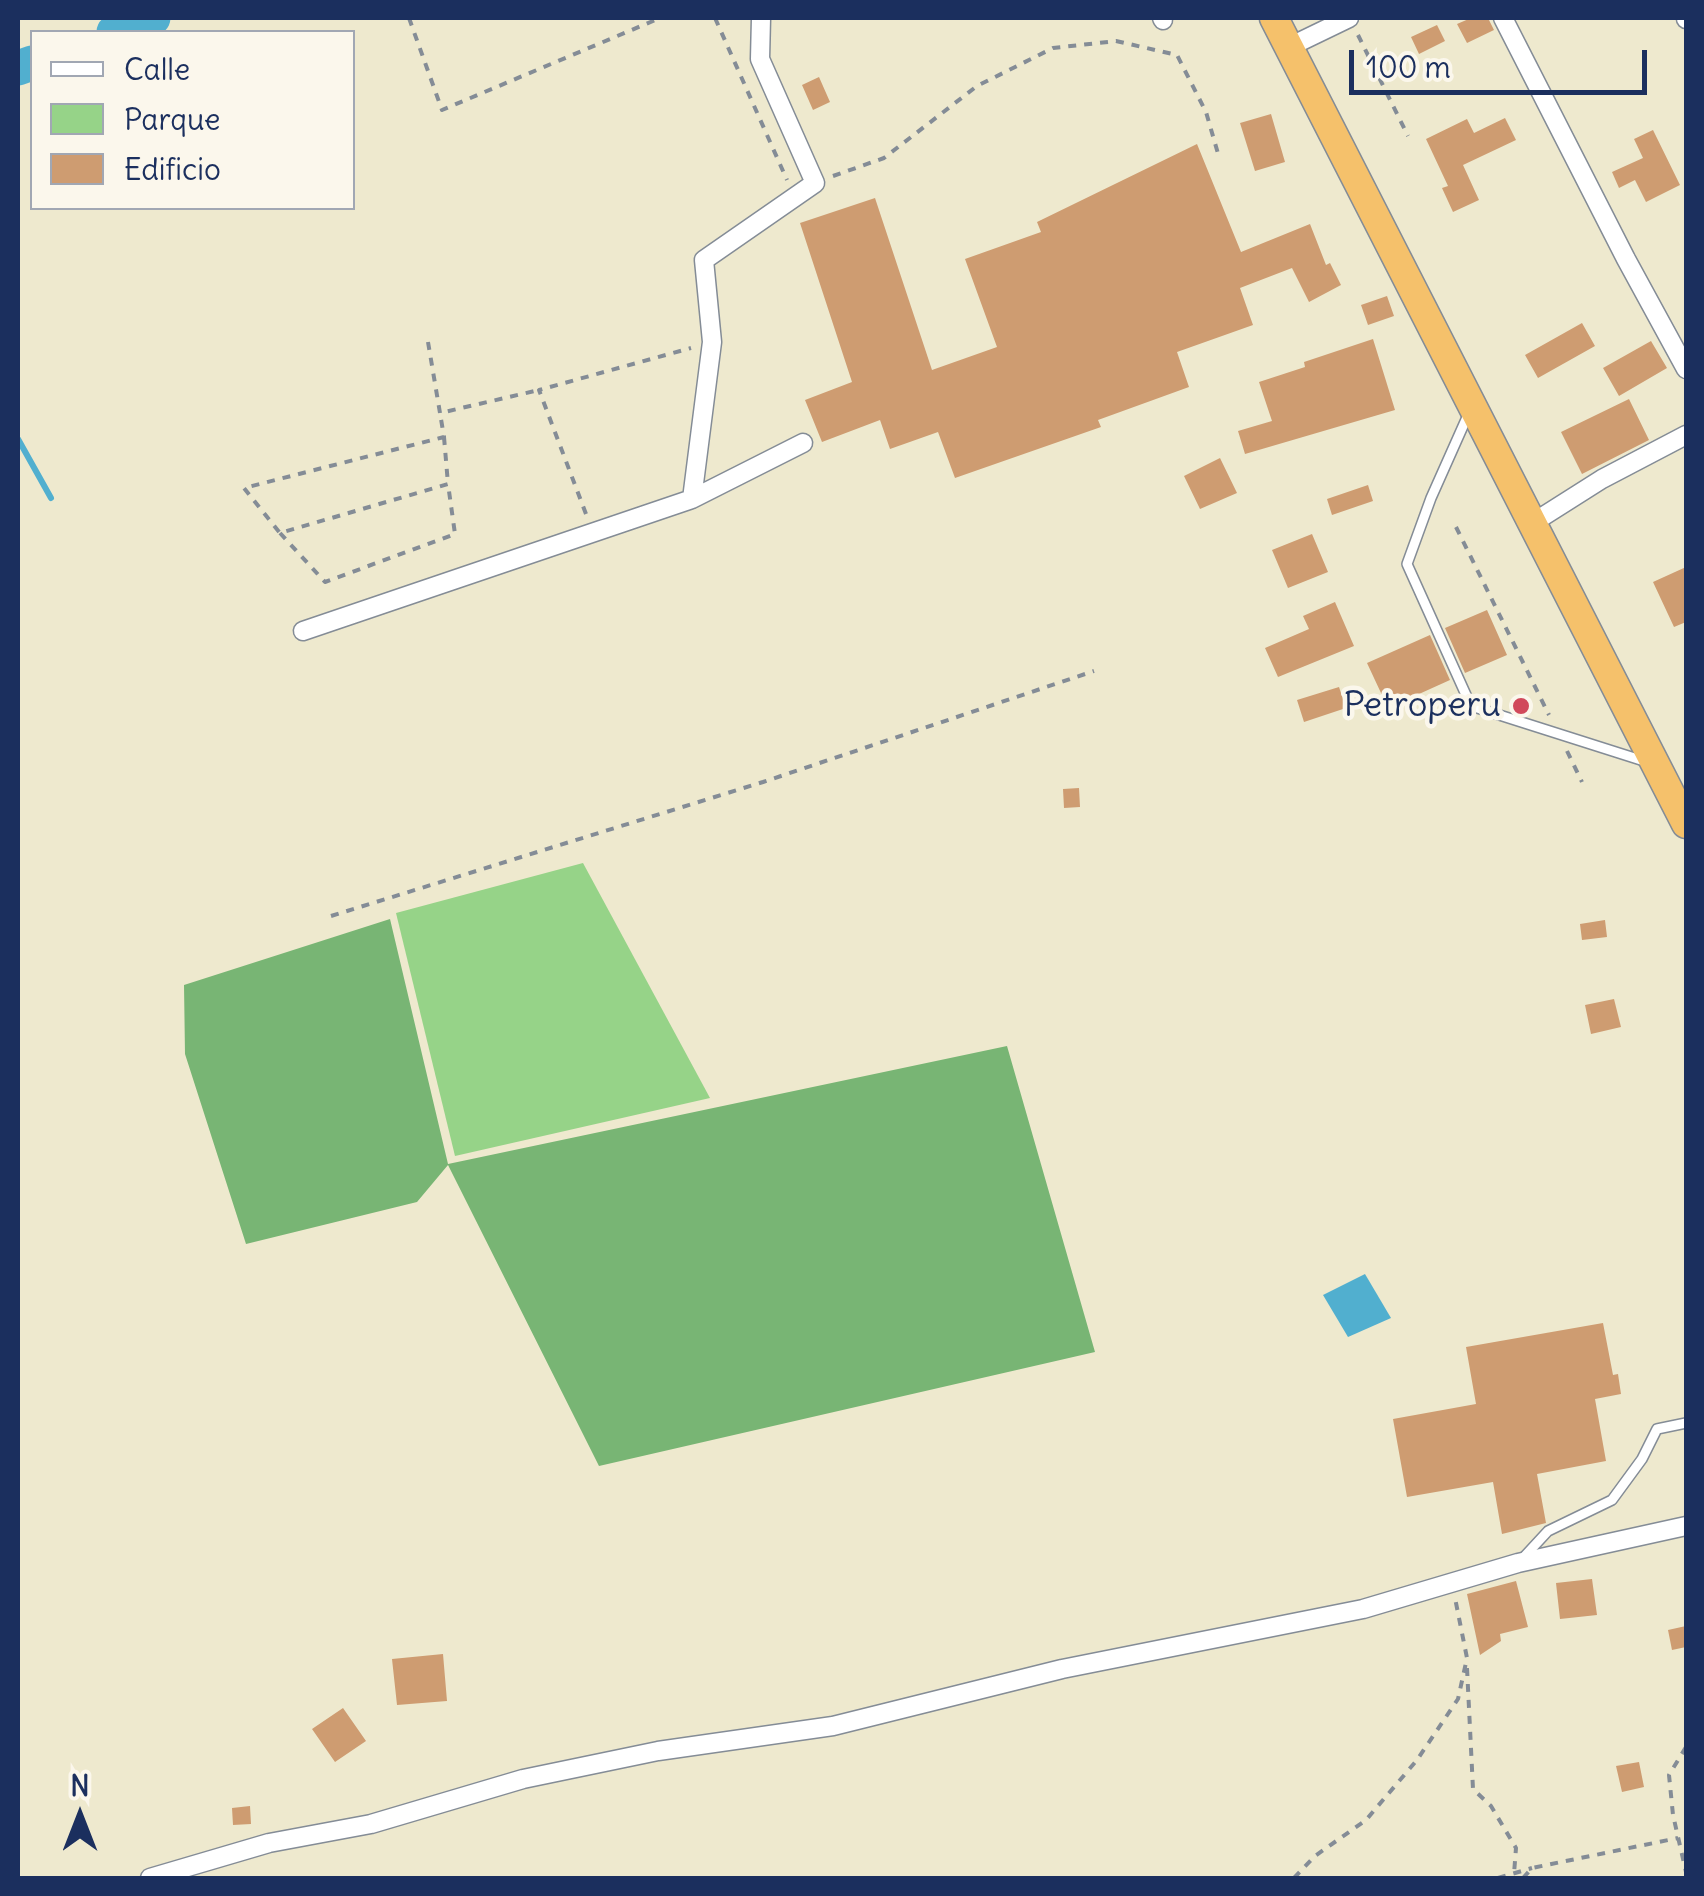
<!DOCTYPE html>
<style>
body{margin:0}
#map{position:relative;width:1704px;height:1896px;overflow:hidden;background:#eee9ce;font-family:Delius,sans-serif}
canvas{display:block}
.frame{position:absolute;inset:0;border:20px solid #1b2f5e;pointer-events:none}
.legend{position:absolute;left:30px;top:30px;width:325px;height:180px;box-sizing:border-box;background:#fbf7ec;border:2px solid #a1a7b3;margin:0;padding:12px 18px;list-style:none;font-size:30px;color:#1b2f5e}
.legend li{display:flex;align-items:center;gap:20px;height:50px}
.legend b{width:50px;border:2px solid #a1a7b3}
.north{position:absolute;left:30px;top:1766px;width:100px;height:100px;-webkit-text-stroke:8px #fbf7ec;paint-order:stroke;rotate:0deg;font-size:28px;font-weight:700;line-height:40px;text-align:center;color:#1b2f5e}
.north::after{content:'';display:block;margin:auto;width:35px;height:45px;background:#1b2f5e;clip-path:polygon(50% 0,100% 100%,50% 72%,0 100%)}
.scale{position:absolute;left:1349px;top:50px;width:298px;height:45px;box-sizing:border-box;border:5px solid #1b2f5e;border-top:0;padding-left:12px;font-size:30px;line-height:35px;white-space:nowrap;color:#1b2f5e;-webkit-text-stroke:8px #fbf7ec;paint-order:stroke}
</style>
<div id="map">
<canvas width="1704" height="1896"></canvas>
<div class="frame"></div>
<ul class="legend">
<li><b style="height:12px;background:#fff"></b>Calle</li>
<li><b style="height:28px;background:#96d388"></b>Parque</li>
<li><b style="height:28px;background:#ce9c71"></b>Edificio</li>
</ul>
<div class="north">N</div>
<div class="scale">100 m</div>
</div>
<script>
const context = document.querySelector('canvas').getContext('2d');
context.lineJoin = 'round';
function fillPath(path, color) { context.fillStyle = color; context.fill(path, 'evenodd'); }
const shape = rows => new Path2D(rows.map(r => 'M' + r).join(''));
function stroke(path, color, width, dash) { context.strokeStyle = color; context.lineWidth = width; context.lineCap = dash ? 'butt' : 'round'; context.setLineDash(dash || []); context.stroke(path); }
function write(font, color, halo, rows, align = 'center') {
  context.font = font + ' Delius,sans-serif'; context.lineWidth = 9; context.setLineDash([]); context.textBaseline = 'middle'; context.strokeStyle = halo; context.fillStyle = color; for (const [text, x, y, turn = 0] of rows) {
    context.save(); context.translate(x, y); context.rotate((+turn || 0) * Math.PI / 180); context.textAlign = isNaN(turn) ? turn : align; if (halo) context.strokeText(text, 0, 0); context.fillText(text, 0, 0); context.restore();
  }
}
fillPath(shape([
 [583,863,710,1098,455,1156,396,913]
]), '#96d388');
fillPath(shape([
 [390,919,448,1164,1007,1046,1095,1352,599,1466,448,1165,417,1202,246,1244,185,1054,184,985]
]), '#78b574');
fillPath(shape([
 [1365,1274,1391,1318,1348,1337,1323,1295]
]), '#51afcf');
stroke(shape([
 [18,439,51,498]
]), '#51afcf', 6);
stroke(shape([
 [114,32,153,18],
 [18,68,32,63]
]), '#51afcf', 35);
fillPath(shape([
 [1471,18,1488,18,1494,30,1467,43,1457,24],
 [1437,25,1445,41,1419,54,1411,37],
 [819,77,830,102,813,110,802,85],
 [1271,114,1285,162,1255,171,1240,123],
 [1505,118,1516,140,1463,165,1479,200,1453,212,1442,188,1448,186,1426,139,1467,119,1474,133],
 [1653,130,1680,185,1646,202,1635,180,1619,188,1612,172,1643,158,1634,139],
 [1197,144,1241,252,1310,224,1326,265,1330,263,1341,285,1309,302,1292,268,1240,288,1253,325,1177,352,1189,387,1098,420,1101,427,955,478,938,432,890,449,880,420,822,442,805,400,852,382,800,223,875,198,932,370,997,347,965,259,1041,232,1037,222],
 [1387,296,1394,316,1368,325,1361,305],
 [1582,323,1595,346,1538,378,1525,355],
 [1373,339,1395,410,1245,454,1238,431,1272,421,1259,382,1305,367,1304,362],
 [1651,341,1667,368,1619,396,1603,368],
 [1629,399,1649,440,1582,474,1561,432],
 [1220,458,1237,493,1200,509,1184,476],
 [1368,485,1373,501,1332,515,1327,499],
 [1312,534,1328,572,1288,588,1272,550],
 [1686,567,1686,622,1674,627,1653,582],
 [1335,602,1354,646,1278,677,1265,648,1309,629,1303,616],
 [1487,610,1507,655,1465,673,1445,628],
 [1430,635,1450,680,1388,708,1367,663],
 [1339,687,1346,708,1304,722,1297,700],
 [1079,788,1080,807,1064,808,1063,789],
 [1605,920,1607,937,1582,940,1580,924],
 [1614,999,1621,1027,1591,1034,1585,1005],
 [1603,1323,1613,1375,1618,1374,1621,1394,1595,1399,1606,1461,1537,1474,1546,1523,1502,1534,1493,1482,1407,1497,1393,1419,1476,1404,1466,1347],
 [1592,1579,1597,1615,1560,1619,1556,1583],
 [1516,1581,1528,1627,1500,1634,1501,1641,1480,1655,1467,1594],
 [1686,1626,1686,1647,1672,1650,1668,1630],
 [443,1654,447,1701,397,1705,392,1659],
 [343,1708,366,1741,335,1762,312,1729],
 [1639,1762,1644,1787,1622,1792,1616,1766],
 [250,1806,251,1824,233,1825,232,1808]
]), '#ce9c71');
const service = shape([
 [1468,415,1431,498,1407,564,1471,706,1644,761],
 [1523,1558,1548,1531,1612,1500,1642,1459,1657,1429,1686,1423]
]);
const minor = shape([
 [1162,18,1163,20],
 [1503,18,1626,259,1686,369],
 [1686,18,1686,19],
 [1289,47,1349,18],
 [692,499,712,342,704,260,815,183,760,59,761,18],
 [1531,524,1602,479,1686,435],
 [303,631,692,499,803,443],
 [150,1878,269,1843,371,1824,523,1779,658,1751,833,1726,1062,1669,1363,1609,1518,1563,1686,1526]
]);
const trunk = shape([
 [1274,18,1686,824]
]);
stroke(service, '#848c96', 12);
stroke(minor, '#848c96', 21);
stroke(trunk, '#848c96', 31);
stroke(shape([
 [409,18,442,110,660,18],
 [715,18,787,180],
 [1358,35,1408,136],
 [833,176,884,158,977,86,1053,48,1116,41,1177,55,1206,112,1219,157],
 [428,342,440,413,539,390],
 [444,437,448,484],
 [586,514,539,390,691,348],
 [1456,527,1549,715],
 [280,533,325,582,455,534,448,484,280,533,244,488,444,437,440,413],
 [1567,751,1582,782],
 [331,916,763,782,1094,671],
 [1467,1668,1473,1789,1491,1806,1516,1848,1514,1874],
 [1686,1747,1669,1775,1673,1815,1686,1872],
 [1294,1878,1315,1856,1366,1820,1417,1760,1458,1699,1467,1658,1455,1598],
 [1498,1878,1532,1868],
 [1523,1878,1532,1868,1678,1838]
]), '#848c96', 4, [8, 8]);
stroke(service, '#fff', 9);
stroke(minor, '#fff', 18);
stroke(trunk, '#f5c16b', 28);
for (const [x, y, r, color] of [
 [1521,706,10,"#d1495b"]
]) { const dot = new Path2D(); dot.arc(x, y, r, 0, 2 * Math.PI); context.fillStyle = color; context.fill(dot); stroke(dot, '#fbf7ec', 4); }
write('35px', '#1b2f5e', '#fbf7ec', [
 ["Petroperu",1501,706]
], 'right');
</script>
